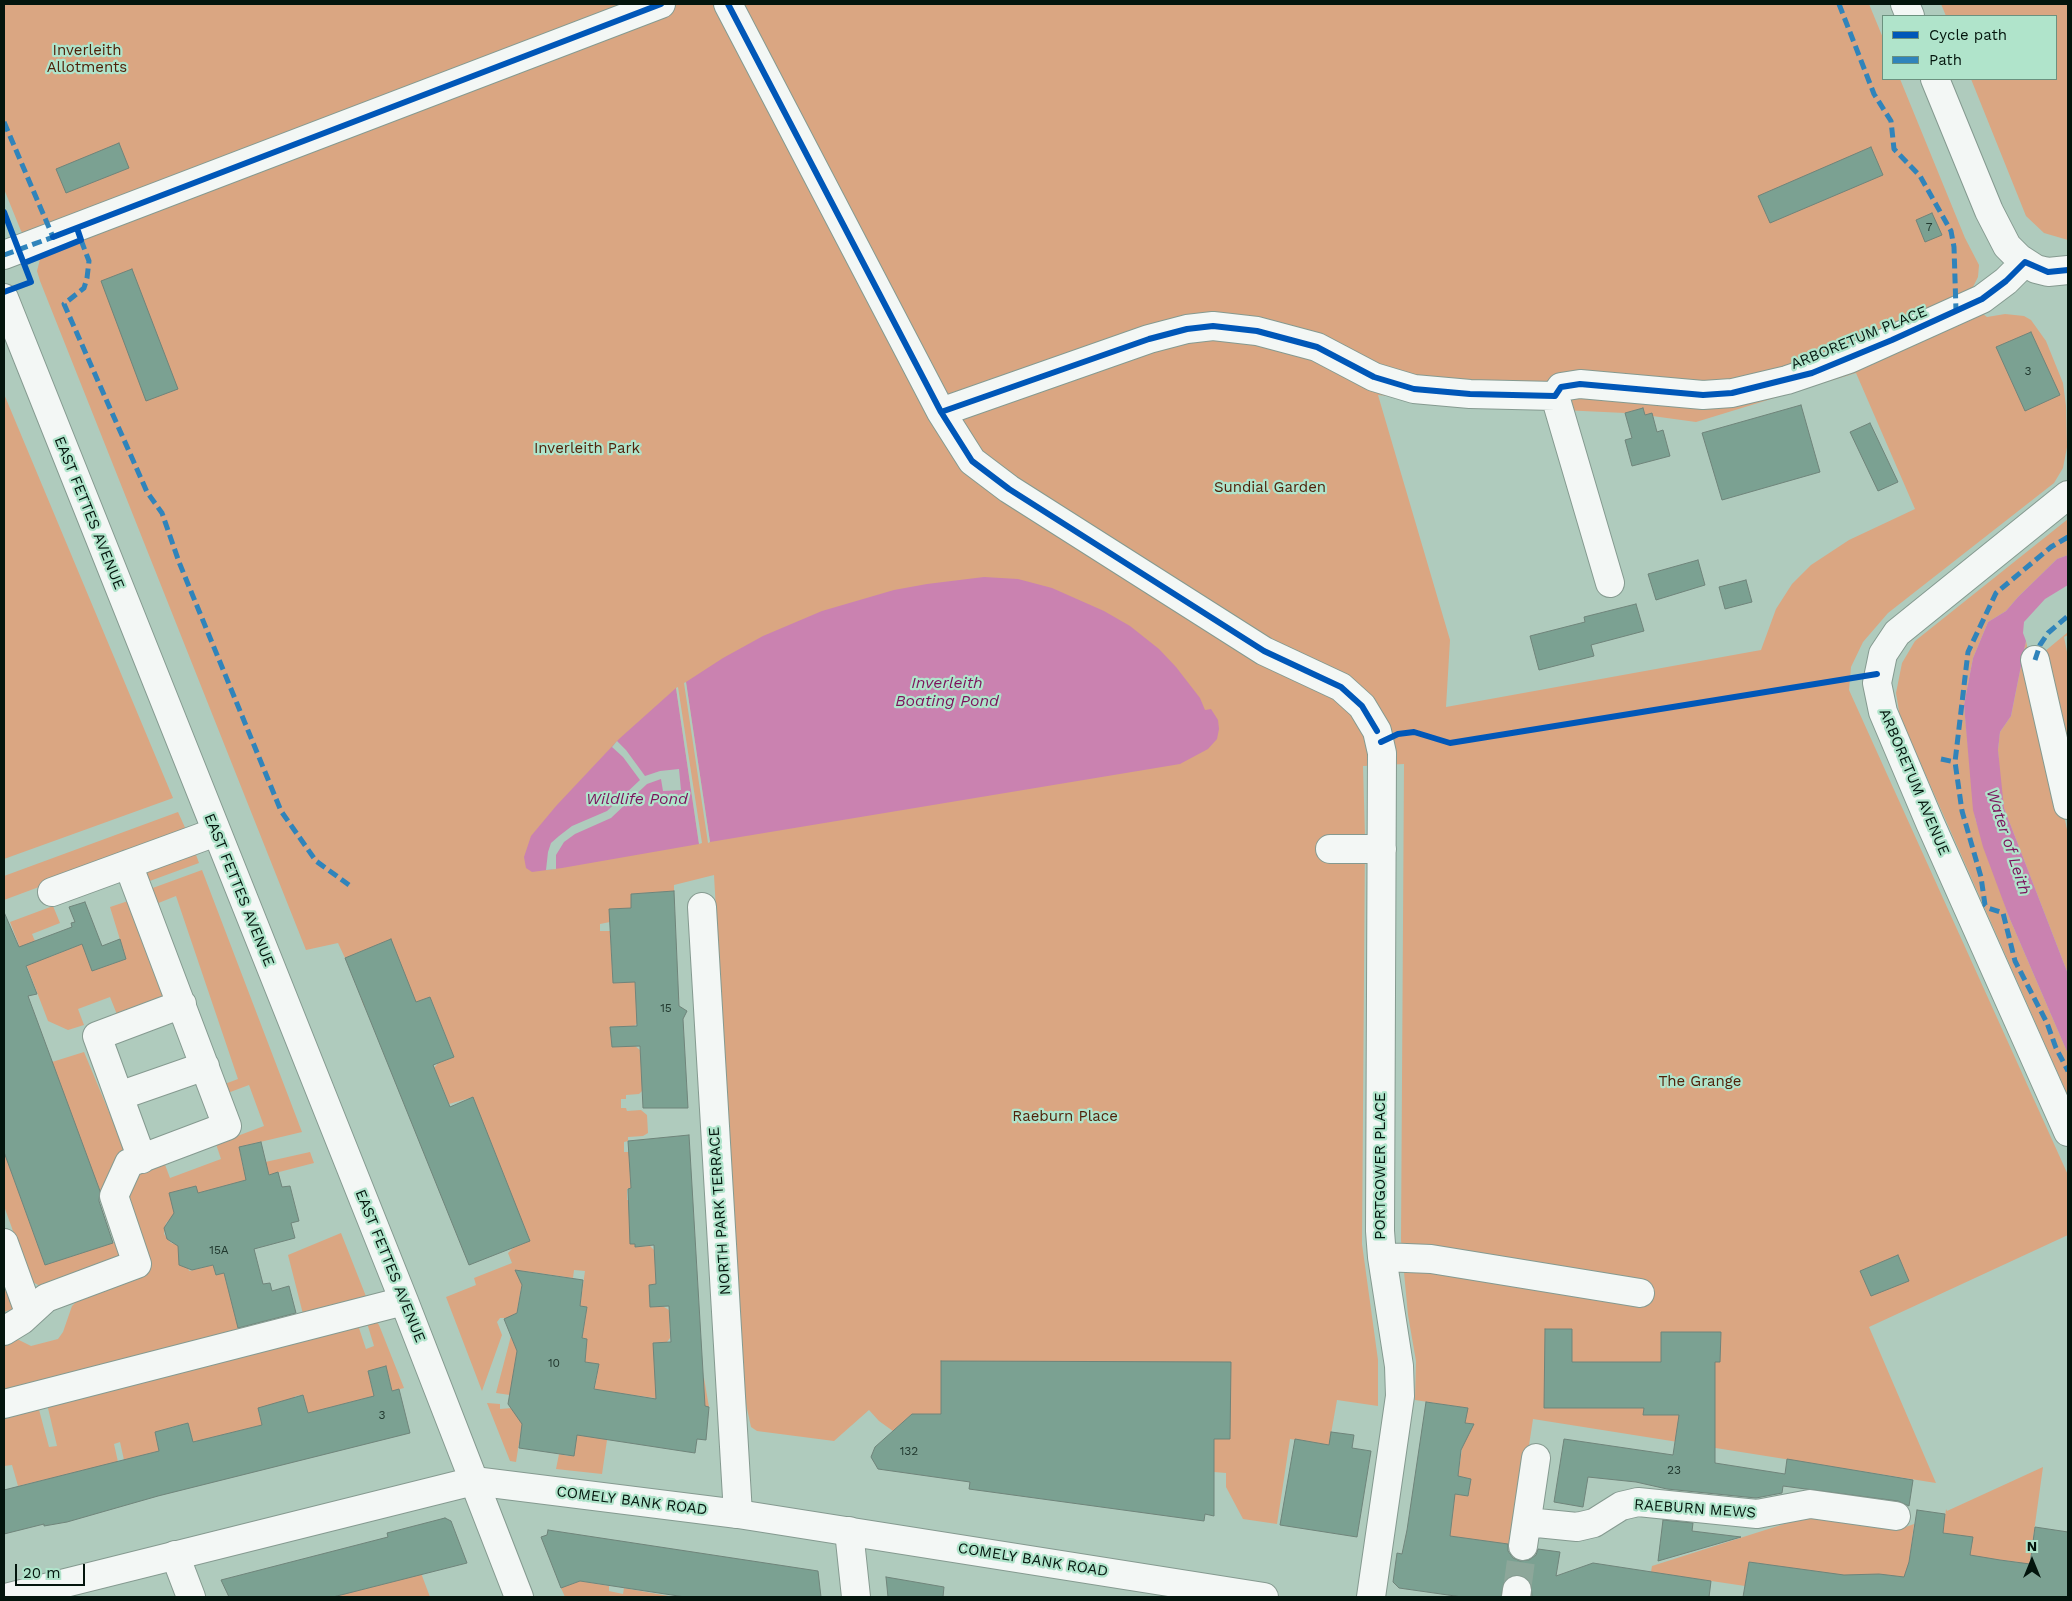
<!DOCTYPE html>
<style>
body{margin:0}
#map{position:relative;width:2072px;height:1601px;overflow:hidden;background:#afcbbd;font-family:"Work Sans",sans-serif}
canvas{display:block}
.frame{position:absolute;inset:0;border:5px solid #03150d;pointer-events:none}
.legend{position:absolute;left:1882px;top:15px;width:175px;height:65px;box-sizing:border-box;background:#b0e4cb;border:1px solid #6b917f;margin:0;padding:6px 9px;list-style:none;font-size:15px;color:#03150d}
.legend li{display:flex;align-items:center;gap:10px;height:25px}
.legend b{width:25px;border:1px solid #6b917f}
.north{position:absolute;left:2007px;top:1536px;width:50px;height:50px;-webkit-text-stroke:4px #b0e4cb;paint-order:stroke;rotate:0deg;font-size:14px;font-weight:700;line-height:20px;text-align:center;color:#03150d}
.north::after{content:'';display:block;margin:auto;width:18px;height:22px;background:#03150d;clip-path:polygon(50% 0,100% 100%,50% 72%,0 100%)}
.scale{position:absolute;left:15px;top:1564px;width:70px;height:22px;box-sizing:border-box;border:2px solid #03150d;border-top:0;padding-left:6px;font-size:15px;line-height:18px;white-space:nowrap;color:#03150d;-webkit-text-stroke:4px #b0e4cb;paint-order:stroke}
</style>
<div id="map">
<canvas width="2072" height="1601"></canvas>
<div class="frame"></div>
<ul class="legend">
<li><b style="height:6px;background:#0057b8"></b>Cycle path</li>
<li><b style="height:6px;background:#3084bb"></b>Path</li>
</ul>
<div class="north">N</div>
<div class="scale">20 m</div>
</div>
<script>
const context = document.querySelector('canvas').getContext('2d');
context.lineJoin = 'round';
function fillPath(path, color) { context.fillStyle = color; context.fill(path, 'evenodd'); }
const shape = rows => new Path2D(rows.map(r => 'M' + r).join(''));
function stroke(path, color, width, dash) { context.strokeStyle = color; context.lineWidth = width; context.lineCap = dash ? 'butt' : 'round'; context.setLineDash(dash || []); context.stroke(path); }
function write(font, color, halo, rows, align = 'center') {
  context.font = font + ' "Work Sans",sans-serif'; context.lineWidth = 4.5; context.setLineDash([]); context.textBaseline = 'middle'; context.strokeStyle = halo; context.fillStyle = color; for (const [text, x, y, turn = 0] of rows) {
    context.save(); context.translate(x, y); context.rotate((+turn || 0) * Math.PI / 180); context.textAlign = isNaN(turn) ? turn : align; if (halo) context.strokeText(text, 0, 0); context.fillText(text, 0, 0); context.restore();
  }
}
fillPath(shape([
 [4,4,1869,4,1883,38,1883,79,1900,79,1965,238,1979,265,1978,277,1972,289,1983,314,1987,317,2005,314,2024,316,2031,320,2046,341,2063,383,2066,406,2067,447,2063,468,2054,483,1888,613,1863,642,1851,667,1849,690,2068,1175,2068,1235,1869,1327,1936,1483,1533,1419,1514,1545,1442,1535,1455,1494,1468,1496,1471,1479,1458,1476,1464,1435,1469,1435,1471,1424,1465,1423,1467,1408,1415,1400,1416,1361,1408,1315,1401,1240,1404,764,1363,766,1365,837,1362,1244,1378,1360,1378,1406,1337,1400,1329,1445,1290,1439,1277,1524,1243,1519,1226,1487,1226,1473,1214,1472,1214,1415,912,1414,893,1431,879,1421,869,1410,834,1441,757,1431,751,1427,743,1390,714,875,674,885,674,891,631,894,631,909,610,909,610,922,600,924,600,931,610,931,613,983,635,981,636,997,679,995,679,999,665,1000,634,1026,611,1027,612,1047,635,1046,640,1050,645,1088,639,1094,626,1095,626,1099,621,1099,621,1108,626,1108,627,1111,641,1110,647,1115,648,1133,643,1136,628,1137,628,1141,624,1142,624,1152,629,1152,631,1188,627,1189,627,1200,632,1200,630,1244,635,1244,635,1247,650,1246,654,1250,655,1259,663,1284,649,1285,650,1307,664,1307,669,1310,670,1338,667,1342,653,1343,673,1380,704,1378,709,1407,666,1400,653,1410,655,1398,618,1393,604,1439,607,1440,602,1474,556,1469,559,1454,569,1456,575,1452,575,1448,572,1441,592,1404,599,1365,585,1362,587,1339,582,1338,587,1307,580,1306,585,1271,574,1270,573,1278,524,1271,516,1318,500,1318,497,1322,502,1335,482,1391,446,1297,476,1285,474,1278,512,1263,508,1253,513,1248,530,1240,523,1223,507,1230,513,1199,490,1140,472,1147,473,1097,449,1104,434,1068,438,1063,454,1057,430,997,415,1003,403,990,364,1006,361,998,396,984,380,944,345,958,338,943,306,950,40,281,37,271,40,259,34,244,21,231,4,189],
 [1856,373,1915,509,1849,540,1811,565,1792,584,1776,609,1761,650,1446,707,1450,640,1378,395,1541,409,1625,413,1643,408,1645,415,1696,422],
 [1941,4,2068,4,2068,240,2044,233,2026,216,1971,79,2056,79,2056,16,1946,16],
 [4,394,173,798,4,859],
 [2068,519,2068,555,2057,559,2018,597,2006,611,1988,622,1973,658,1964,705,1975,818,2009,917,2068,1054,2068,1096,1900,717,1896,693,1902,663,1915,641],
 [2068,632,2068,635,2064,637,2068,657,2068,756,2044,652],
 [2026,641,2068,834,2068,974,2004,808,2000,783,1998,750,2000,732,2011,716],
 [178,812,187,832,4,900,4,876],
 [195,852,199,863,147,882,146,874,150,869],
 [202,870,302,1132,239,1147,243,1167,310,1152,314,1163,198,1193,166,1223,164,1234,171,1243,183,1246,179,1261,188,1267,189,1271,213,1265,216,1275,224,1273,239,1331,303,1314,288,1255,341,1233,369,1304,4,1394,4,1341,19,1340,31,1346,58,1339,63,1332,72,1306,84,1294,150,1269,129,1194,138,1171,164,1162,170,1178,221,1159,216,1144,264,1126,249,1085,225,1094,222,1085,238,1079,176,896,156,904,150,889],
 [131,900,168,999,118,1017,110,997,78,1009,84,1025,68,1030,48,1021,10,922,53,906,60,923,32,934,35,941,50,957,79,945,88,939,92,971,126,959,110,907],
 [84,1052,109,1112,116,1112,129,1148,102,1198,52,1062],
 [4,1152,45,1265,118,1241,124,1260,40,1286,31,1281,4,1206],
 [4,1284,13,1309,4,1312],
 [376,1321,379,1325,404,1388,392,1391,386,1366,368,1371,374,1396,308,1413,303,1395,295,1396,299,1415,263,1407,258,1409,262,1425,193,1442,188,1423,176,1426,155,1432,159,1451,124,1460,120,1442,114,1444,118,1462,18,1486,12,1465,4,1466,4,1415,38,1406,49,1447,57,1446,47,1404,358,1325,366,1349,374,1346,367,1323],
 [511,1336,517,1351,513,1386,511,1386,510,1395,496,1393],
 [487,1403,500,1404,500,1409,512,1408,524,1412,516,1462,510,1461],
 [2043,1467,2029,1567,2018,1562,1977,1557,1969,1597,1964,1597,1972,1538,1943,1533,1946,1509,1947,1511],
 [1825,1511,1900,1529,1914,1524,1907,1578,1879,1574,1876,1597,1869,1597,1872,1580,1749,1562,1745,1586,1651,1572,1652,1566],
 [421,1573,430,1597,333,1597,399,1580],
 [580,1581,609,1586,609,1591,623,1594,624,1588,674,1597,565,1597,561,1588]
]), '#daa682');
fillPath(shape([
 [2068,555,2068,585,2045,599,2024,622,2023,633,2026,641,2011,716,2000,732,1998,750,2004,808,2068,974,2068,1054,2009,917,1983,847,1973,810,1964,705,1973,658,1988,622,2006,611,2018,597,2057,559],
 [984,577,1018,579,1052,588,1104,611,1130,626,1159,649,1176,667,1200,698,1205,710,1211,709,1218,720,1219,729,1217,739,1208,749,1180,764,710,842,686,682,723,658,763,636,822,611,894,590,927,584],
 [676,688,699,844,562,868,532,872,526,868,524,857,531,836,556,806,619,739]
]), '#ca82b0');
fillPath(shape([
 [686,682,710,842,708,843,684,683],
 [678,687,702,843,699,844,676,688],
 [617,741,626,750,645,776,660,771,679,769,681,790,663,791,661,779,647,784,611,818,575,834,564,842,556,855,556,869,546,870,548,852,551,843,559,836,572,826,607,811,640,780,623,757,612,747]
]), '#afcbbd');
const building = shape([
 [119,143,129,168,66,193,56,169,119,143],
 [1871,147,1883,175,1770,223,1758,196,1871,147],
 [1932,213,1942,235,1925,242,1916,220,1932,213],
 [132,269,178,389,146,401,101,281,132,269],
 [2031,332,2060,395,2025,411,1996,347,2031,332],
 [1801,405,1820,472,1722,500,1702,433,1801,405],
 [1643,408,1645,415,1652,413,1657,432,1663,430,1670,456,1632,466,1625,440,1632,438,1625,413,1643,408],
 [1870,423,1898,482,1878,491,1850,432,1870,423],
 [1698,560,1705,585,1656,600,1648,574,1698,560],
 [1746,580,1752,602,1725,609,1719,587,1746,580],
 [1636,604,1644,631,1591,645,1594,656,1539,670,1530,636,1585,622,1584,617,1636,604],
 [674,891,679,1006,687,1011,683,1019,688,1108,643,1108,640,1046,612,1047,610,1027,637,1026,635,982,613,983,609,909,631,908,631,894,674,891],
 [85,902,102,946,120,939,126,959,92,971,82,944,26,966,37,994,28,996,100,1191,99,1201,113,1243,45,1265,4,1152,4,912,19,947,72,927,71,923,75,922,69,907,85,902],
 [391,939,416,1002,430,997,454,1057,433,1065,450,1107,473,1097,530,1241,469,1265,345,958,391,939],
 [689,1135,705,1406,709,1407,706,1440,697,1439,695,1453,577,1435,574,1456,519,1448,522,1424,508,1404,517,1351,504,1319,517,1313,522,1285,515,1270,583,1280,580,1306,587,1307,582,1338,587,1339,585,1362,599,1364,594,1389,656,1399,653,1343,671,1342,669,1306,650,1307,649,1285,656,1284,654,1245,635,1247,635,1244,630,1244,628,1189,631,1188,628,1141,689,1135],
 [261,1142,269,1175,278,1172,282,1187,290,1186,299,1221,291,1223,295,1238,254,1249,263,1284,270,1283,272,1291,289,1286,296,1313,238,1328,224,1273,216,1275,213,1265,192,1270,179,1265,178,1246,167,1239,164,1228,174,1213,169,1193,196,1186,198,1193,246,1180,239,1147,261,1142],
 [1898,1255,1909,1281,1871,1296,1860,1271,1898,1255],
 [1545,1329,1572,1329,1572,1362,1661,1362,1661,1332,1721,1332,1720,1362,1715,1362,1715,1463,1785,1474,1787,1459,1913,1480,1909,1506,1898,1501,1783,1486,1782,1493,1756,1498,1667,1489,1636,1482,1588,1477,1583,1507,1554,1502,1564,1439,1673,1455,1679,1415,1643,1415,1644,1408,1544,1408,1545,1329],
 [941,1361,1231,1362,1230,1439,1214,1439,1214,1516,1205,1514,1204,1521,1013,1495,969,1489,970,1482,878,1469,871,1457,875,1447,912,1414,941,1414,941,1361],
 [386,1366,392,1391,399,1389,410,1433,158,1496,67,1522,44,1526,44,1524,4,1534,4,1490,159,1451,155,1432,188,1423,193,1442,262,1425,258,1408,303,1395,308,1413,374,1396,368,1371,386,1366],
 [1426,1402,1468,1408,1465,1423,1474,1424,1461,1450,1458,1476,1471,1479,1468,1496,1455,1494,1450,1536,1508,1544,1508,1551,1513,1558,1520,1561,1529,1560,1536,1555,1538,1549,1560,1552,1556,1576,1593,1563,1711,1581,1709,1597,1532,1597,1531,1584,1526,1577,1519,1575,1512,1575,1505,1580,1501,1597,1462,1597,1399,1588,1393,1582,1397,1553,1402,1554,1407,1530,1426,1402],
 [1331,1432,1354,1435,1352,1448,1371,1451,1357,1537,1280,1525,1295,1439,1329,1445,1331,1432],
 [1917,1510,1945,1514,1943,1533,1973,1537,1970,1555,2000,1560,2030,1564,2035,1527,2068,1532,2068,1597,1743,1597,1749,1562,1844,1575,1879,1574,1904,1577,1909,1562,1917,1510],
 [445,1518,451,1521,467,1563,333,1597,229,1597,221,1580,388,1537,387,1533,445,1518],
 [1663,1520,1693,1523,1692,1531,1741,1537,1658,1561,1663,1520],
 [548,1530,818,1571,821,1597,685,1597,580,1581,561,1588,541,1537,547,1535,548,1530],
 [886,1577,944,1587,943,1597,888,1597,886,1577]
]);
fillPath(building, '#7ba192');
stroke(building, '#6f847a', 1);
stroke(shape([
 [1517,1590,1523,1546]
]), '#8da79a', 28, [28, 14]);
const minor = shape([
 [728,4,941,412,972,461,1009,489,1264,651,1341,687,1362,706,1377,731,1382,753,1380,1231,1382,1257,1399,1366,1400,1396,1371,1597],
 [1905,4,1910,16],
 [1935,79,1989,211,2007,246,2019,258,2036,269,2048,272,2068,270],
 [4,255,661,4],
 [4,298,404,1301,519,1597],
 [1555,396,1561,387,1580,384,1703,395,1732,393,1787,380,1849,359,1982,299,2006,281,2025,262],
 [1555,396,1610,583],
 [941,412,1149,339,1187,329,1213,326,1257,331,1317,347,1374,377,1414,389,1470,394,1555,396],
 [2068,495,1897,633,1883,654,1877,683,1883,712,1930,823,2068,1132],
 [2035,660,2068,805],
 [1330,849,1382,849],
 [52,892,216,832],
 [702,907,738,1514],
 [119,1096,205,1066],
 [142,1159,97,1036,182,1004],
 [4,1243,29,1312],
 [1382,1257,1431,1259,1640,1293],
 [4,1331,22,1320,46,1298,137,1264,114,1196,129,1163,227,1126,128,864],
 [4,1404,404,1301],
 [1527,1522,1577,1527,1594,1523,1621,1506,1638,1502,1757,1514,1810,1504,1896,1516],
 [849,1531,856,1597],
 [1523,1546,1536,1458],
 [175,1555,191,1597],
 [1516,1597,1517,1590]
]);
const major = shape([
 [9,1597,474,1481,738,1514,1264,1597]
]);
stroke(minor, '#859a90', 30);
stroke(major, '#859a90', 30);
stroke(minor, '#f3f7f5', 28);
stroke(major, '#f3f7f5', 28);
stroke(shape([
 [1839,4,1874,94,1891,121,1894,149,1920,176,1951,231,1954,247,1956,311],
 [4,122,53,237],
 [81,240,89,261,87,278,84,288,64,304,147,492,162,513,179,562,281,811,316,861,349,885],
 [4,255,56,236],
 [2068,537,2051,547,1996,593,1968,652,1955,762,1962,811,1981,877,1985,905,1988,908,2003,913,2015,961,2047,1023,2056,1048,2068,1071],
 [2035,660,2040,645,2048,633,2068,616],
 [1941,759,1955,762]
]), '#3084bb', 5, [10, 5]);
stroke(shape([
 [728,4,941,412,972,461,1009,489,1264,651,1341,687,1362,706,1377,731],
 [4,212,31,282,4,292],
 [53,237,661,4],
 [24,263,81,240,77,228],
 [941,412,1149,339,1187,329,1213,326,1257,331,1317,347,1374,377,1414,389,1470,394,1555,396,1561,387,1580,384,1703,395,1732,393,1812,373,1892,340,1982,299,2006,281,2025,262,2048,272,2068,270],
 [1381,742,1398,734,1414,732,1450,743,1877,674]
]), '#0057b8', 6);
write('12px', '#21382e', null, [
 ["7",1929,227],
 ["3",2028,371],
 ["15",666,1008],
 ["15A",219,1250],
 ["10",554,1363],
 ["3",382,1415],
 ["132",909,1451],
 ["23",1674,1470]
]);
write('15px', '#50210a', '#b0e4cb', [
 ["Inverleith",87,51],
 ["Allotments",87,68],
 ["Inverleith Park",587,449],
 ["Sundial Garden",1270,488],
 ["The Grange",1700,1082],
 ["Raeburn Place",1065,1117]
]);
write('15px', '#03150d', '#b0e4cb', [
 ["ARBORETUM PLACE",1859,338,-22],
 ["EAST FETTES AVENUE",89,513,68],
 ["ARBORETUM AVENUE",1914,782,67],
 ["EAST FETTES AVENUE",239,890,68],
 ["PORTGOWER PLACE",1381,1166,-90],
 ["NORTH PARK TERRACE",720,1211,-94],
 ["EAST FETTES AVENUE",390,1266,68],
 ["COMELY BANK ROAD",632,1501,7],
 ["RAEBURN MEWS",1695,1509,4],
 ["COMELY BANK ROAD",1033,1560,9]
]);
write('italic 16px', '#7c125c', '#b0e4cb', [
 ["Inverleith",947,683],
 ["Boating Pond",947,701],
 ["Wildlife Pond",637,799],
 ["Water of Leith",2008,842,72]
]);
</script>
